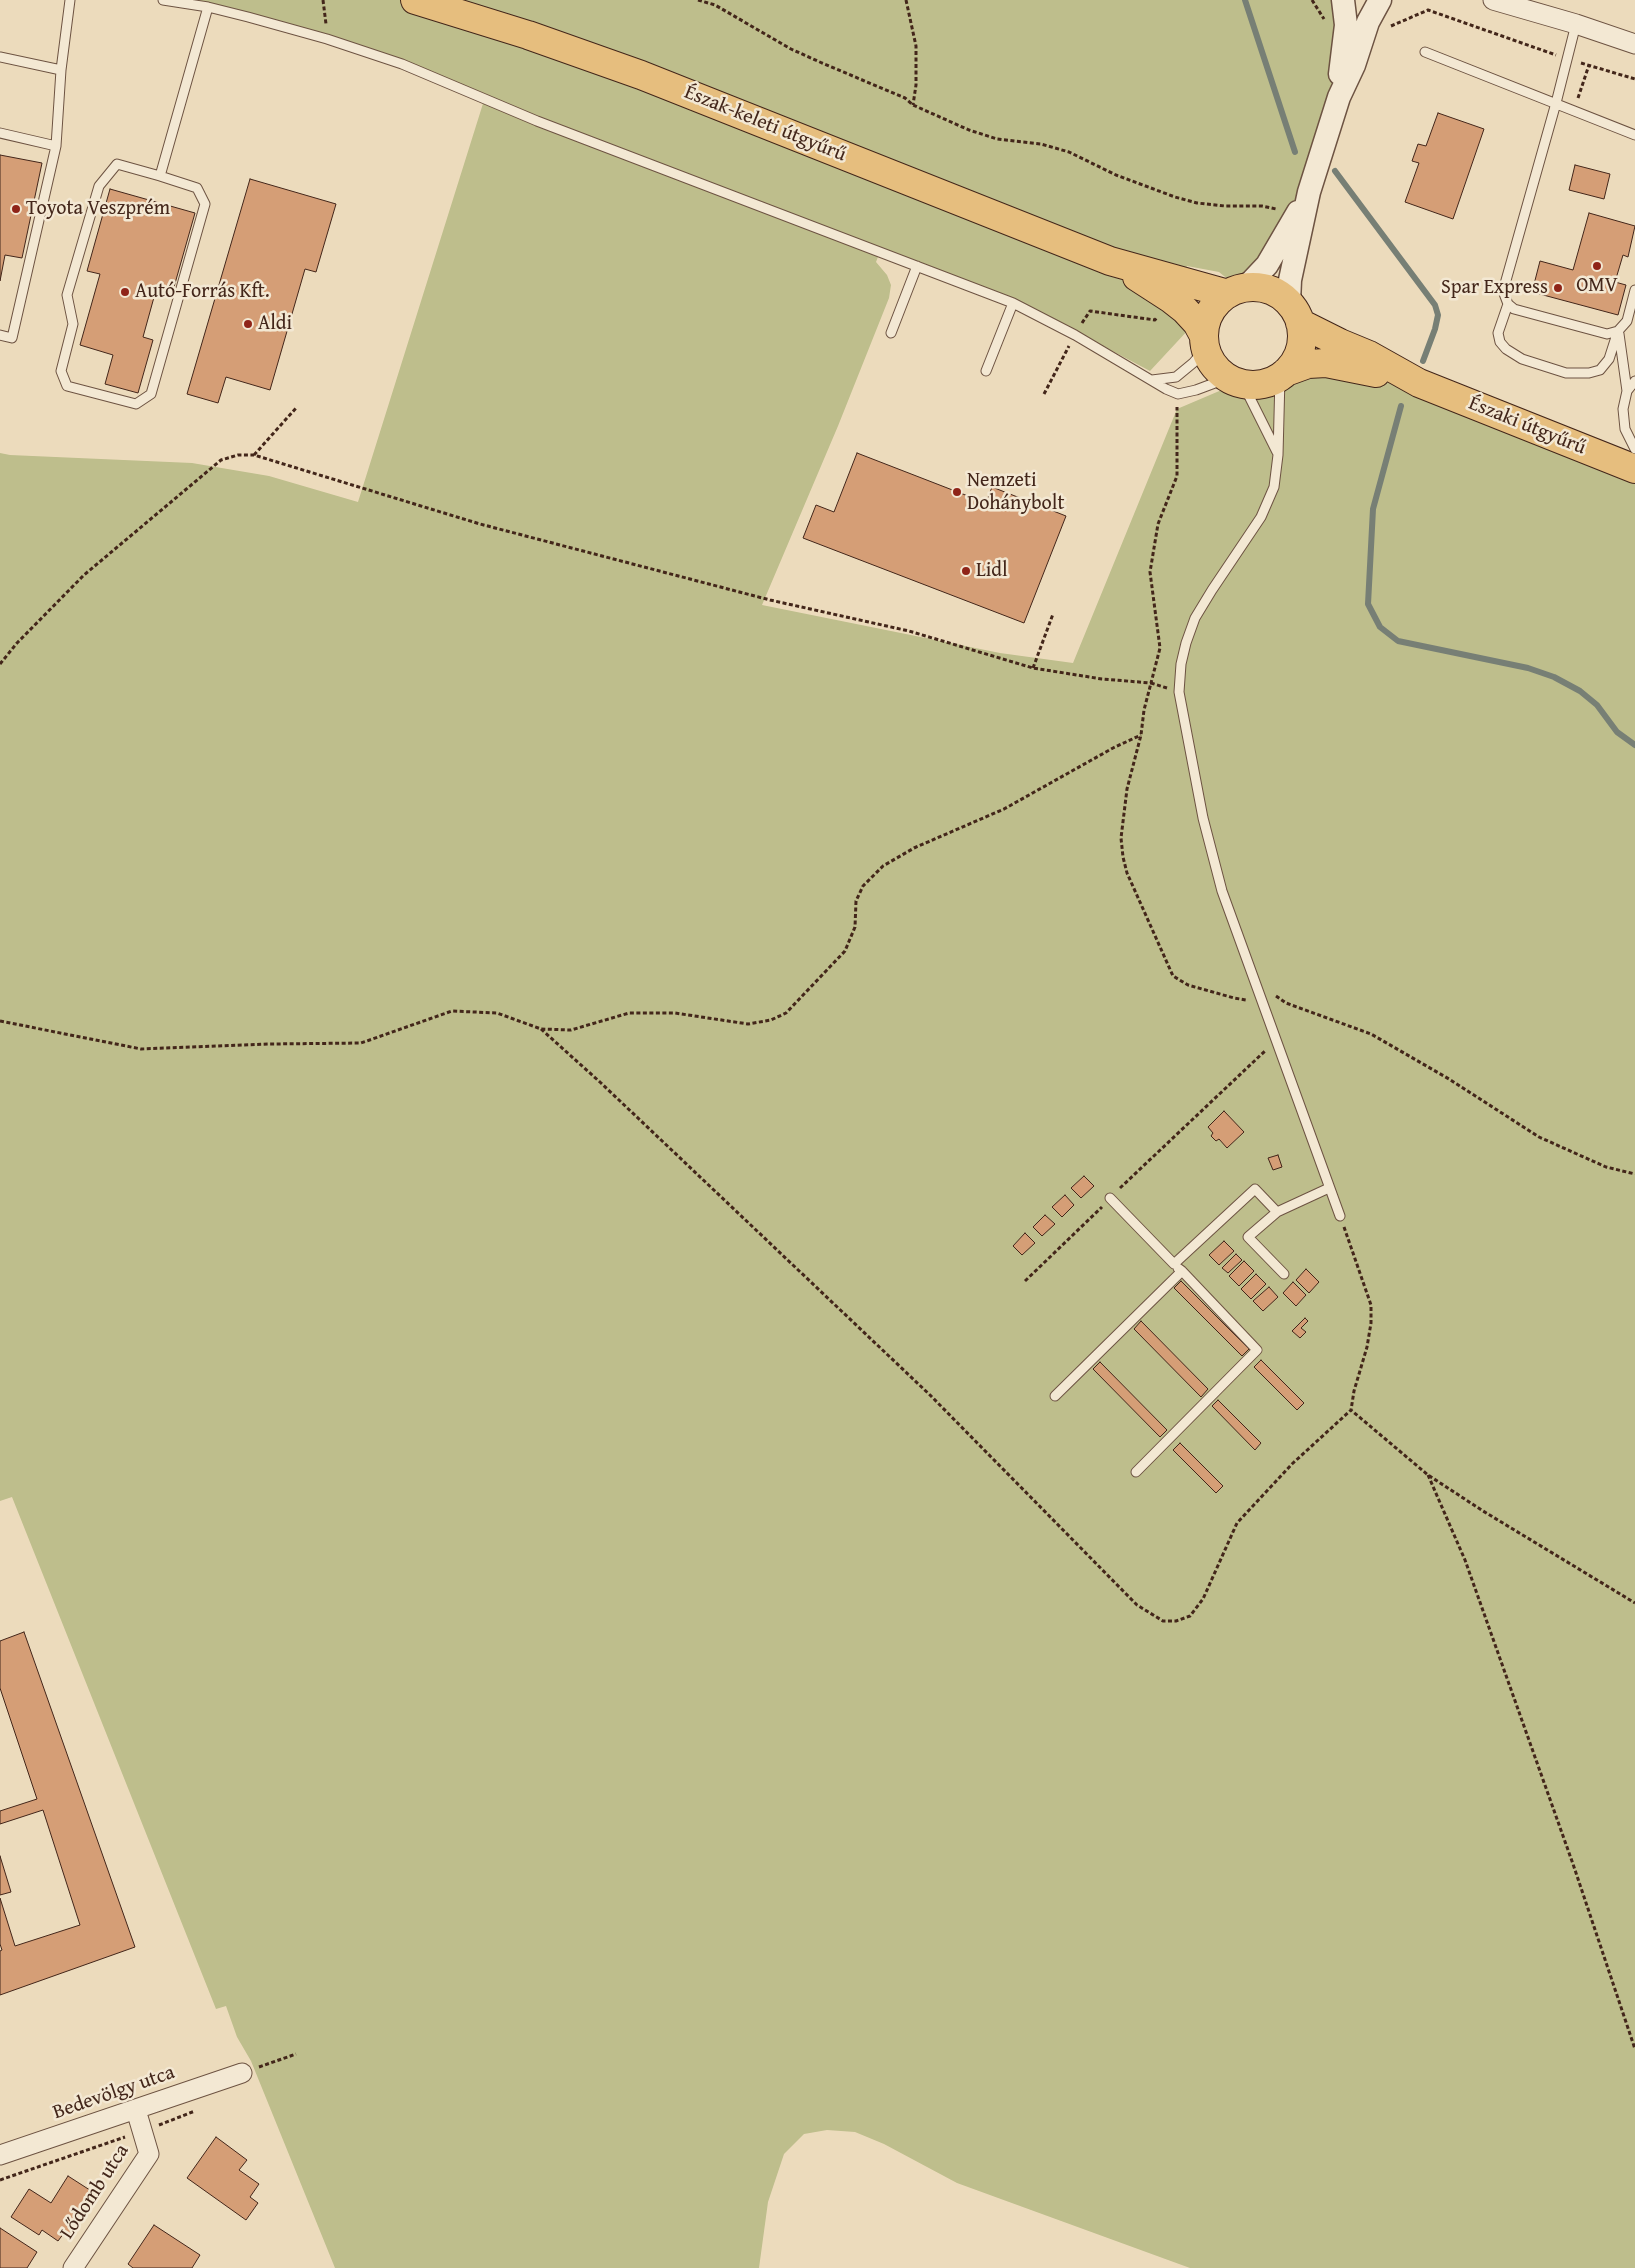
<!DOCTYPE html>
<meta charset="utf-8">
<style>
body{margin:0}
canvas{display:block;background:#ecdbbc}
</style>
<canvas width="1635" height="2268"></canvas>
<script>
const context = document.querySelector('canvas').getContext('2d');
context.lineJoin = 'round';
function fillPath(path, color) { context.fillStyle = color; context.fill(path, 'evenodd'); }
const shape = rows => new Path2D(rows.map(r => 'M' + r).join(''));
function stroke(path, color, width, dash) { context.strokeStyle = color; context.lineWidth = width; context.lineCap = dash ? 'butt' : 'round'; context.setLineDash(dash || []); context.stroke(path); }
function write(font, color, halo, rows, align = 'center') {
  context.font = font + ' "Gentium Book Plus",serif'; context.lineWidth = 5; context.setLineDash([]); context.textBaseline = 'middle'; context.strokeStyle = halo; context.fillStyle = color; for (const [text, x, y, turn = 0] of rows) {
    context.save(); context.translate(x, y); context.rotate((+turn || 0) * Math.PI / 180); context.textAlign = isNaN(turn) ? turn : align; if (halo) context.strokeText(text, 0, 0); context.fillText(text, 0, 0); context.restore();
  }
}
fillPath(shape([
 [184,0,1341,0,1336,97,1306,193,1240,289,1219,272,1187,266,1182,274,1189,329,1150,371,1011,297,881,249,876,262,887,275,891,285,889,298,838,426,762,605,1000,653,1073,663,1177,409,1224,389,1270,389,1318,371,1377,376,1635,474,1635,2268,1190,2268,957,2183,884,2144,855,2132,827,2130,804,2134,784,2154,768,2202,759,2268,335,2268,251,2061,237,2037,226,2006,216,2009,12,1497,0,1501,0,453,10,455,192,463,269,476,358,502,486,94,393,57]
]), '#bebe8c');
stroke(shape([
 [1245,0,1295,152],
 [1335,171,1435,305,1438,315,1435,329,1423,361],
 [1401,406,1373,509,1368,604,1380,627,1398,641,1528,668,1554,677,1580,691,1597,705,1617,732,1635,745]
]), '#777f75', 6);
const building = shape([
 [1438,113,1484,129,1453,219,1405,202,1419,163,1412,161,1418,144,1426,146,1438,113],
 [0,155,42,163,22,258,5,255,0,281,0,155],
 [1575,165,1610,174,1604,199,1569,190,1575,165],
 [250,179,336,204,316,272,305,269,270,390,226,377,218,403,187,394,250,179],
 [110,189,195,213,172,294,156,290,143,337,153,340,138,393,105,384,113,355,80,345,100,274,87,271,110,189],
 [1589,213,1635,226,1628,257,1623,255,1615,282,1626,285,1618,315,1532,292,1540,261,1573,270,1589,213],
 [857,453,986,503,992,487,1066,516,1024,623,803,538,816,505,834,512,857,453],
 [1224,1111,1244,1132,1227,1148,1219,1139,1216,1141,1211,1136,1213,1133,1208,1127,1224,1111],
 [1278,1155,1282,1167,1273,1170,1268,1158,1278,1155],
 [1084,1176,1094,1186,1081,1198,1071,1188,1084,1176],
 [1065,1195,1074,1205,1062,1217,1052,1207,1065,1195],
 [1045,1215,1055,1224,1042,1236,1033,1227,1045,1215],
 [1025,1233,1035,1243,1022,1255,1013,1246,1025,1233],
 [1224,1241,1234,1251,1219,1265,1209,1255,1224,1241],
 [1236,1254,1242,1260,1228,1273,1222,1268,1236,1254],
 [1244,1261,1254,1271,1239,1286,1229,1276,1244,1261],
 [1306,1269,1319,1282,1309,1293,1296,1280,1306,1269],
 [1256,1274,1266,1284,1251,1299,1241,1289,1256,1274],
 [1181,1281,1249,1349,1242,1356,1174,1288,1181,1281],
 [1293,1282,1306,1295,1296,1306,1283,1293,1293,1282],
 [1269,1287,1278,1297,1263,1311,1253,1301,1269,1287],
 [1305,1318,1308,1321,1301,1328,1306,1332,1300,1338,1292,1331,1305,1318],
 [1141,1321,1208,1389,1201,1397,1134,1329,1141,1321],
 [1261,1360,1304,1403,1297,1410,1254,1367,1261,1360],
 [1100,1362,1167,1430,1160,1437,1093,1369,1100,1362],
 [1218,1400,1261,1443,1255,1450,1212,1406,1218,1400],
 [1180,1443,1223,1486,1216,1493,1173,1450,1180,1443],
 [24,1632,135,1947,0,1995,0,1951,2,1950,0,1944,0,1898,15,1946,80,1925,43,1810,0,1824,0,1811,37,1799,0,1688,0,1641,24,1632],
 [0,1856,11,1892,0,1895,0,1856],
 [216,2137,247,2160,239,2170,259,2184,250,2197,258,2203,246,2220,187,2178,216,2137],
 [68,2176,96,2194,69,2236,64,2233,58,2241,42,2230,39,2235,11,2217,29,2189,51,2203,68,2176],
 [154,2225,200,2255,192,2268,133,2268,128,2264,154,2225],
 [0,2228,37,2252,27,2268,0,2268,0,2228]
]);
fillPath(building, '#d59e76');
stroke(building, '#43261a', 1);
const service = shape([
 [163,0,208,7,248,17,327,39,402,64,537,121,1013,303,1075,335,1166,389,1178,394,1196,390,1228,378],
 [1576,24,1556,103,1503,291,1508,304,1514,309,1607,334,1618,331],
 [1425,52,1635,135],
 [0,57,61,70],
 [0,133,56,146],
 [160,176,197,188,205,204,151,394,136,404,67,386,61,371,73,324,67,295,99,186,117,164,160,176,208,7],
 [1508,304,1498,333,1500,342,1506,349,1522,359,1566,373,1589,373,1600,370,1609,359,1618,331,1627,321,1635,290],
 [891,333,917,266],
 [1619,334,1627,391,1623,409,1625,429,1635,449],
 [0,335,12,338,56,146,61,70,70,0],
 [986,371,1013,303],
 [1280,377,1278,455,1274,487,1261,517,1212,590,1195,618,1186,643,1181,664,1179,692,1203,818,1222,891,1340,1216],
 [1152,380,1176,377,1193,363,1206,348],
 [1243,384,1277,452],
 [1627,391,1635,381],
 [1110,1198,1174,1264,1255,1189,1277,1212,1329,1188],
 [1277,1212,1248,1237,1284,1274],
 [1055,1396,1182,1271,1178,1268],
 [1136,1472,1257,1350,1182,1271]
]);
const minor = shape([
 [1493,0,1576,24,1635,44],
 [0,2155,242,2073],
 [73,2268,149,2154,136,2110]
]);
const tertiary = shape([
 [1340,74,1346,25,1343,0],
 [1240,289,1251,282,1267,265,1298,212],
 [1289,303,1290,280,1309,192,1339,97,1354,65,1368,22,1380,0]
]);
const primary = shape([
 [415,0,528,35,641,75,1110,261,1228,294],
 [1137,277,1171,299,1185,310,1197,323,1204,336],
 '1204 336a49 49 0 1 1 98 0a49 49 0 1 1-98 0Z',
 [1300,323,1340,343,1369,355,1419,383,1635,469],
 [1286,372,1308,364,1326,363,1376,373]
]);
stroke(service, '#6d5342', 11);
stroke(minor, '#6d5342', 21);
stroke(tertiary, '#6d5342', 25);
stroke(primary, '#43261a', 30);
stroke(shape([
 [323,0,326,24],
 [698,0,715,5,791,49,822,63,905,98,913,105,969,130,997,139,1041,144,1069,152,1116,175,1175,197,1197,203,1225,206,1262,206,1276,209],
 [906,0,916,46,916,85,913,105],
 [1312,0,1324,19],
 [1391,26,1428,10,1556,55],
 [1581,63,1635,79],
 [1578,98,1589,65],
 [1082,323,1090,311,1155,320,1157,317],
 [1044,394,1069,346],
 [254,455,296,408],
 [0,664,17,643,84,575,221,460,238,455,254,455,480,524,770,600,909,631,1033,668,1102,679,1151,683,1160,648,1150,572,1158,524,1177,476,1177,407],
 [1033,668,1053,614],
 [1167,688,1151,683,1144,710,1141,735,1127,789,1121,838,1123,857,1127,873,1173,976,1188,985,1234,998,1246,1000],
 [1276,996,1286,1003,1371,1034,1449,1079,1539,1137,1606,1167,1635,1174],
 [0,1021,141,1049,270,1044,361,1043,452,1011,497,1013,541,1029,571,1030,629,1013,675,1013,748,1024,771,1020,786,1013,845,951,855,927,856,901,863,886,883,866,914,848,1004,809,1113,748,1141,735],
 [541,1029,601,1083,930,1395,1137,1605,1163,1621,1176,1621,1190,1616,1203,1599,1237,1523,1292,1464,1351,1410,1428,1475,1483,1511,1635,1603],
 [1120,1188,1266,1050],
 [1344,1227,1371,1305,1371,1323,1367,1347,1354,1391,1351,1410],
 [1025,1281,1102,1207],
 [1428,1475,1465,1560,1573,1864,1635,2049],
 [259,2067,296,2054],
 [159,2125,195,2111],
 [0,2180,125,2137]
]), '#43261a', 3, [4, 2.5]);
stroke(service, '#f3e8d3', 9);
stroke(minor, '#f3e8d3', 19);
stroke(tertiary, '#f3e8d3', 22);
stroke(primary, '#e6be7e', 28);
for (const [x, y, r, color] of [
 [16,209,5,"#8f2418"],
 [1597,266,5,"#8f2418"],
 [1558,288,5,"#8f2418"],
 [125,292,5,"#8f2418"],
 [248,324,5,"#8f2418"],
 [957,492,5,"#8f2418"],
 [966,571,5,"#8f2418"]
]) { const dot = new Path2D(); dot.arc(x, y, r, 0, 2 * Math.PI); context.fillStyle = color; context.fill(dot); stroke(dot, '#f3e8d3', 2); }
write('20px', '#43261a', '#f3e8d3', [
 ["Észak-keleti útgyűrű",765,124,22],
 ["Északi útgyűrű",1527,426,22],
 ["Bedevölgy utca",114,2093,-19],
 ["Lődomb utca",95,2192,-57]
]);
write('20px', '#43261a', '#f3e8d3', [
 ["Toyota Veszprém",26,209],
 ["OMV",1597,286,"center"],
 ["Spar Express",1548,288,"right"],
 ["Autó-Forrás Kft.",135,292],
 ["Aldi",258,324],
 ["Nemzeti",967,481],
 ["Dohánybolt",967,504],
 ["Lidl",976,571]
], 'left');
</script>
